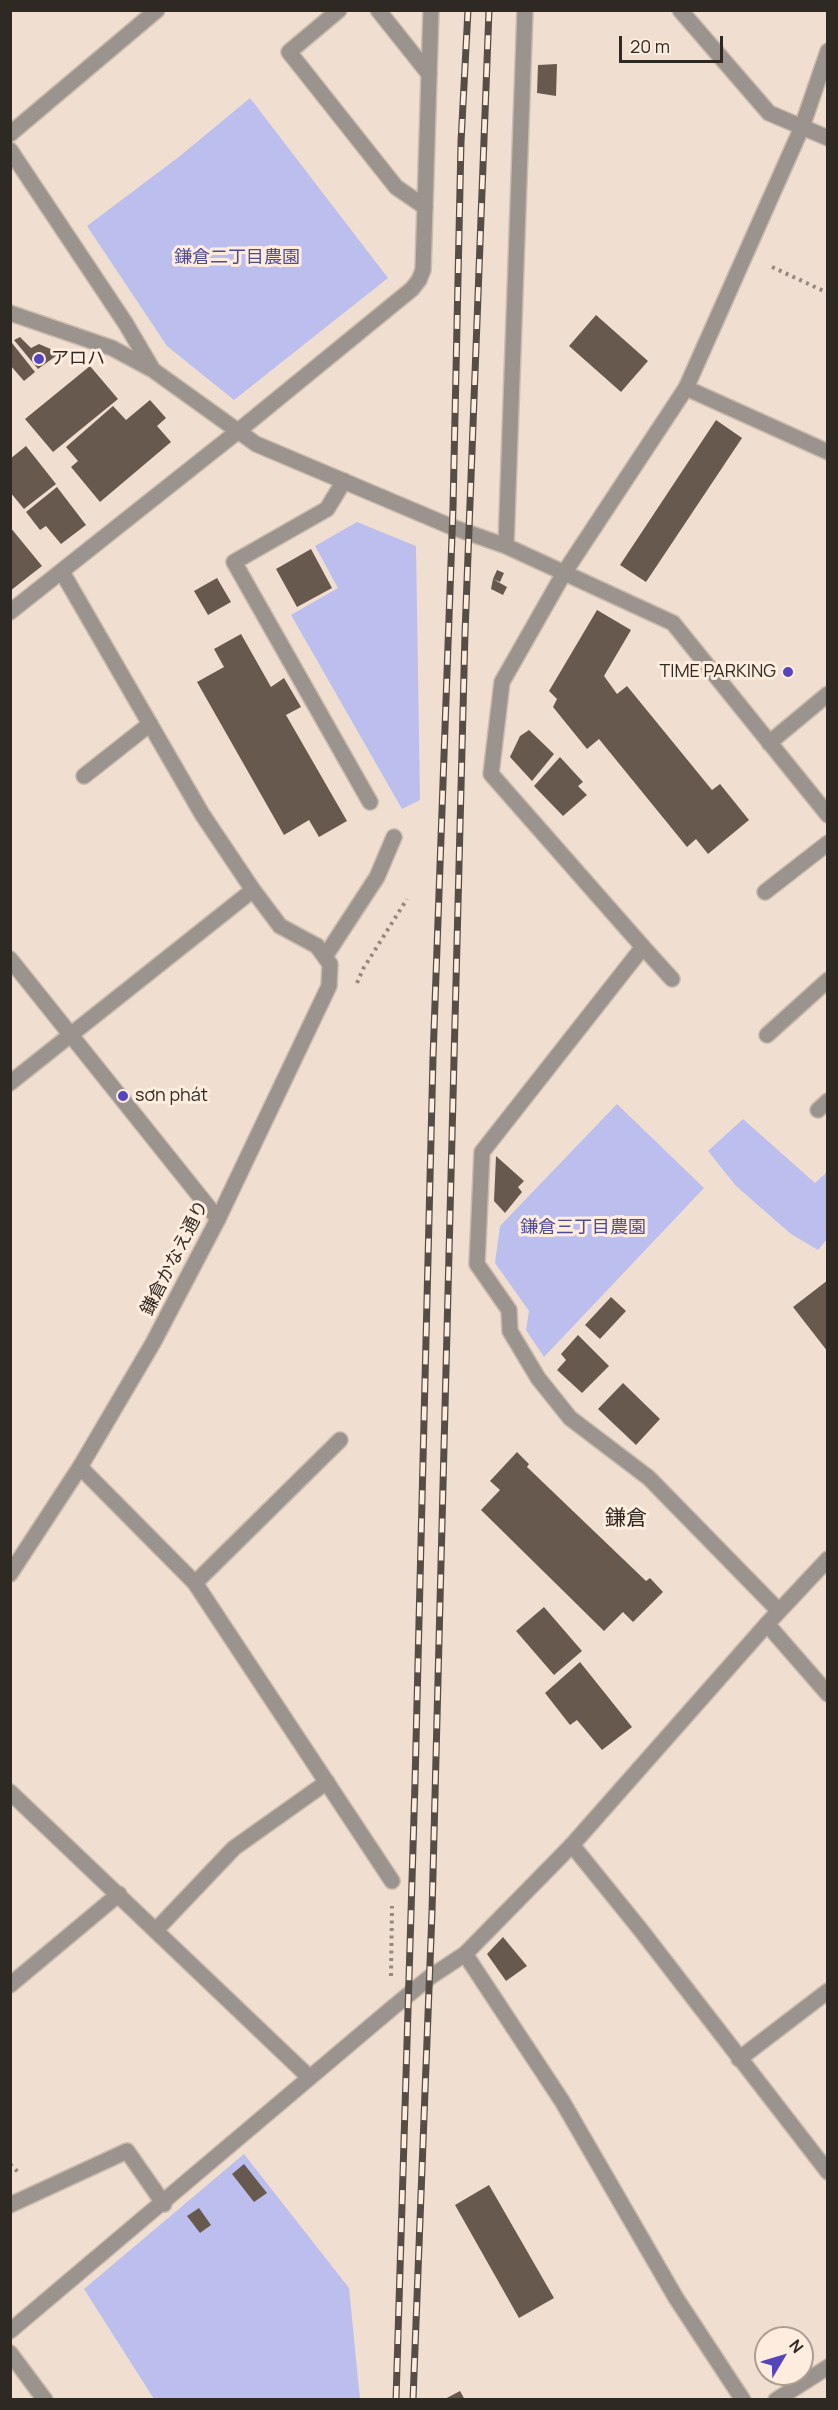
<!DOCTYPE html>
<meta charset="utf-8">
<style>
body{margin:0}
#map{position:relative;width:838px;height:2410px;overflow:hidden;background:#f0dfd1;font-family:Manrope,sans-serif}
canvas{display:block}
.frame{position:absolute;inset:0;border:12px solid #2f2923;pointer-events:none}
.north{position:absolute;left:754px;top:2326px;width:60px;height:60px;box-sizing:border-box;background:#feecde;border:2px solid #ab9e93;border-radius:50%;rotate:52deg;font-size:16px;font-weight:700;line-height:24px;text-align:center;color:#2f2923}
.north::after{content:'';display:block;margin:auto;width:21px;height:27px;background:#5545bd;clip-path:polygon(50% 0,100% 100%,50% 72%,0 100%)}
.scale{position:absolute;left:619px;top:36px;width:104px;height:27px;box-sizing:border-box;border:3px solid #2f2923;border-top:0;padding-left:8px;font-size:18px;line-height:21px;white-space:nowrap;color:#2f2923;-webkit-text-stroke:4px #feecde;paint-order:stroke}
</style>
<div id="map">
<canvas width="838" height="2410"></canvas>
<div class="frame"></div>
<div class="north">N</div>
<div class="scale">20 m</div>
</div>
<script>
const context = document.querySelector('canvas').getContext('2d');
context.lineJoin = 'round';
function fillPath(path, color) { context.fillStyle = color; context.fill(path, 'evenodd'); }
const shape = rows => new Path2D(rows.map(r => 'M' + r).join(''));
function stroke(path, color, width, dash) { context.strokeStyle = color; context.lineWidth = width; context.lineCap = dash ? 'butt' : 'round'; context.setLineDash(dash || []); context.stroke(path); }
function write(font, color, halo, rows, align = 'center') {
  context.font = font + ' Manrope,"Noto Sans JP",sans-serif'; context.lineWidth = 6; context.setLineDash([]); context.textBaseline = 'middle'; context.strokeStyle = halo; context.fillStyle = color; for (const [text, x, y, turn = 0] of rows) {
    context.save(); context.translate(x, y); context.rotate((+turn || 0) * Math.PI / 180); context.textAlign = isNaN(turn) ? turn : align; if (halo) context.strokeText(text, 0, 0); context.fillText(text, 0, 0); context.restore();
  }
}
fillPath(shape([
 [250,98,388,278,234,400,167,346,87,226,180,156],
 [357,522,416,546,420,800,402,809,291,615,338,588,315,546],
 [617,1104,704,1188,544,1357,526,1330,529,1311,495,1263,500,1226],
 [743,1119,815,1183,827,1172,827,1239,818,1250,791,1234,736,1186,708,1151],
 [244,2154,349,2288,360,2399,154,2399,84,2289]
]), '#bcbeee');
fillPath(shape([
 [557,64,556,96,537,93,538,65],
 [596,315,648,361,621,392,569,346],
 [20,337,31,348,39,344,60,353,38,369,14,340],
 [12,343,35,372,24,381,10,365],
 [90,366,118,399,53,452,25,419],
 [150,400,166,418,157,426,171,442,100,502,71,467,78,461,66,447,113,406,126,420],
 [716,420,742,438,646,582,620,565],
 [26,446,56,484,24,509,10,492,10,459],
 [57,487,86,525,61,544,46,526,40,530,26,512],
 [10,527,42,566,10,591],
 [311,549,332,588,297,607,276,569],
 [497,570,504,573,500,582,493,579,507,587,503,595,491,589,493,579],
 [217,578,231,602,208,615,194,591],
 [597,610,631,630,604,676,617,694,627,686,712,790,720,784,749,820,708,854,696,839,687,847,599,739,587,749,553,707,557,699,549,691],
 [241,634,271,687,284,678,301,707,286,715,347,821,319,837,309,820,284,835,197,682,224,667,214,649],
 [529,730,554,754,532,781,510,757,520,736],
 [560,757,583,782,578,786,587,795,563,816,534,786],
 [496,1156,524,1181,518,1187,522,1192,505,1213,494,1201],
 [828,1280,828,1352,793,1307],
 [611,1297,626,1311,600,1339,585,1325],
 [578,1335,609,1366,582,1393,557,1370,566,1360,561,1354],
 [623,1383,660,1419,636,1445,598,1409],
 [517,1452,529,1464,527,1467,646,1581,650,1578,663,1592,633,1622,623,1612,604,1631,481,1510,500,1490,490,1481],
 [544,1607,582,1651,554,1675,516,1631],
 [580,1662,632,1727,602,1750,577,1720,570,1725,545,1693],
 [503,1937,527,1966,506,1981,487,1954],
 [244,2164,267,2193,254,2202,232,2174],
 [489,2185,554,2298,519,2318,455,2205],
 [199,2208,211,2225,200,2233,187,2216],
 [460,2391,465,2400,443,2400]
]), '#68594e');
const service = shape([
 [339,10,289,52,396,187,425,207],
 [378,10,429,74],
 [344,481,327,509,234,562,370,802],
 [84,776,150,724],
 [765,892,828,843],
 [643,947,672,979],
 [326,955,377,877,394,837],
 [767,1035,828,980],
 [818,1110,828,1101],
 [195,1583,340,1440],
 [767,1624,828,1694],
 [572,1845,640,1929,828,2172],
 [156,1930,234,1848,327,1782],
 [10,1985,119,1894],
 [739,2059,828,1991],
 [10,2205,127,2151,164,2204],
 [776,2400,828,2367]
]);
const minor = shape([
 [680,10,769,113,828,138],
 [10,150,126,324,153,370],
 [10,313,112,348,153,370,256,444,452,527,506,546,673,623,828,815],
 [686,388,828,452],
 [506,546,525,10],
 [62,572,202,814,253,890,280,926,317,946],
 [564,573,502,682,491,774,643,947,482,1152,477,1264,509,1310,510,1331,538,1378,570,1418,649,1478,779,1611],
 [10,612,237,432,412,289,419,280,423,270,431,10],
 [769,743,828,694],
 [10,959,218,1219],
 [10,1083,253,890],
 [80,1467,195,1583,392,1881],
 [10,1792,309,2077],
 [465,1954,562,2101,676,2298,743,2400],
 [10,2353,45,2400]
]);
const tertiary = shape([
 [10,134,157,10],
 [564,573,686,388,802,127,828,51],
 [10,1574,80,1467,153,1343,218,1219,329,986,330,964,317,946],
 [10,2331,391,2009,430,1977,465,1954,572,1845,767,1624,828,1559]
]);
stroke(service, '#c9bbae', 18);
stroke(minor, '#c9bbae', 18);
stroke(tertiary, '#c9bbae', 18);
stroke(shape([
 [772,267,828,293],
 [357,983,363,969,407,899],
 [391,1976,392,1906],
 [10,2164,20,2174]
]), '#95897f', 4, [3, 4.5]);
stroke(service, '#9b948e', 15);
stroke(minor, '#9b948e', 15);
stroke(tertiary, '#9b948e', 15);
const rail = shape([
 [396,2400,415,1783,433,1058,453,508,461,142,468,10],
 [413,2400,432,1912,465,633,489,10]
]);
stroke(rail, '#564e46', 7);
stroke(rail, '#feecde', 4.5, [14]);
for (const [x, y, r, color] of [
 [39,359,6,"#5545bd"],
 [788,672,6,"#5545bd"],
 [123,1096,6,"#5545bd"]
]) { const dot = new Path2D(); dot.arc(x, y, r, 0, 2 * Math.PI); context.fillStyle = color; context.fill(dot); stroke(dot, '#feecde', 2); }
write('18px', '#4f4a95', '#feecde', [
 ["鎌倉二丁目農園",237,258],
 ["鎌倉三丁目農園",583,1228]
]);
write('18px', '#2f2923', '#feecde', [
 ["アロハ",51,359],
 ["TIME PARKING",776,672,"right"],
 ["sơn phát",135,1096]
], 'left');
write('18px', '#2f2923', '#feecde', [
 ["鎌倉かなえ通り",175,1258,-63]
]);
write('21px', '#2f2923', '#feecde', [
 ["鎌倉",626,1519]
]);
</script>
